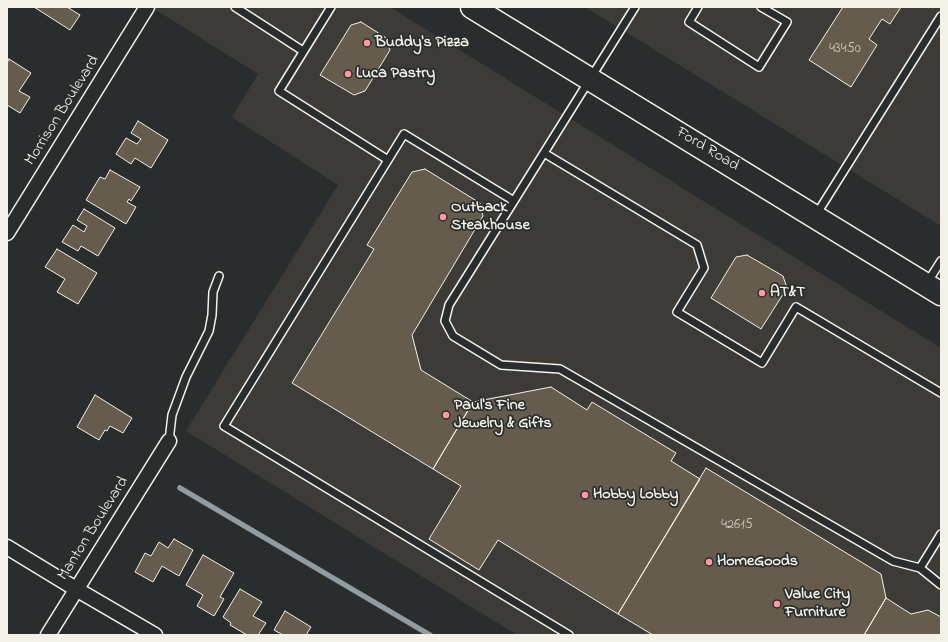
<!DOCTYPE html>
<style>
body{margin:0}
#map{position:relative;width:948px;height:642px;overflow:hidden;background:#2a2d2e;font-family:"Indie Flower",sans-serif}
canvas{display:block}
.frame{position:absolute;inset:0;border:8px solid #f4f1e8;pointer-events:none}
</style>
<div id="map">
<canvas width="948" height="642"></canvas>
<div class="frame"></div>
</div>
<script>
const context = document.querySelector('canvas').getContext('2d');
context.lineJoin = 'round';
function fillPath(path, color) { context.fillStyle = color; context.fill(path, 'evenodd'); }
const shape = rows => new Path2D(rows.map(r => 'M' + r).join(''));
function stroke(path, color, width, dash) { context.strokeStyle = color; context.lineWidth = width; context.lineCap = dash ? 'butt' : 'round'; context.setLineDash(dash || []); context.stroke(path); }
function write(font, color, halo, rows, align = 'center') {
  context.font = font + ' "Indie Flower",sans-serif'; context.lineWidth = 3.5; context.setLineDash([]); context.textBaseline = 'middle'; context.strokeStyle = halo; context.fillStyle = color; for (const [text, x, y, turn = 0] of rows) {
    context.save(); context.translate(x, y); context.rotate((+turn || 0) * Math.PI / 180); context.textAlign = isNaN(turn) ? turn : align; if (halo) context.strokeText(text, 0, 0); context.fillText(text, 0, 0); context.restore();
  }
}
fillPath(shape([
 [151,7,390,7,941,348,941,635,517,635,186,431,338,185,232,117,258,74],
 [585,7,941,7,941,226]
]), '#3c3b37');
stroke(shape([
 [180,488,430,635]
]), '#909ca1', 5.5);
const building = shape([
 [34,7,67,7,80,15,70,30,34,7],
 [843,7,901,7,890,24,882,19,869,39,877,45,851,87,809,60,843,7],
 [361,22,388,39,390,50,365,91,354,95,320,75,351,25,361,22],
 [9,59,31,73,19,91,30,97,20,113,7,105,7,63,9,59],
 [138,121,168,140,151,168,135,158,131,164,116,154,126,138,137,144,141,139,131,133,138,121],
 [425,169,480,203,483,216,412,335,421,370,473,402,433,469,292,383,374,249,367,245,412,172,425,169],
 [110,170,140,187,131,201,129,199,127,202,136,207,126,224,86,200,100,177,105,179,110,170],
 [84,209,115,228,98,256,81,246,78,251,62,242,73,225,84,232,87,226,77,220,84,209],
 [57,249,97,273,78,304,57,292,65,279,45,267,57,249],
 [747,255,783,276,787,288,761,329,711,298,736,257,747,255],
 [551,387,587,410,592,402,676,453,671,461,700,479,618,614,498,540,479,570,429,539,461,486,433,469,473,402,551,387],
 [95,395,132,418,123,433,110,426,107,431,105,430,99,440,77,427,95,395],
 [706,468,881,574,886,598,864,635,653,635,618,614,706,468],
 [174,539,193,550,179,576,162,566,153,582,135,572,145,553,151,556,159,542,168,548,174,539],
 [203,555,234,573,220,597,224,599,214,616,197,606,203,595,186,585,203,555],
 [240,589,262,602,253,616,266,623,258,635,247,635,230,625,231,623,223,617,240,589],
 [886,598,911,614,928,610,941,617,941,635,864,635,886,598],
 [285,611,311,627,306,635,283,635,274,630,285,611]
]);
fillPath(building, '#665c4d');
stroke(building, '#f4f1e8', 1);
const service = shape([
 [235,7,303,51],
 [331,7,279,91,388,160],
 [635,7,449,305,445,321,453,336,501,365,560,369,893,561,920,568,941,534],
 [698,7,689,22,759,67,787,22,761,7],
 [544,153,697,245,704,268,677,312,762,363,796,307,941,393],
 [514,201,404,134,224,426,569,635],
 [816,215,941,16],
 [927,283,941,261],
 [169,441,172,415,186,377,209,331,212,315,213,292,219,276],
 [920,568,941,585]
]);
const minor = shape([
 [7,233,147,7],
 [7,547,76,589,155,635],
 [48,635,169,441]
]);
const primary = shape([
 [472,7,941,294]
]);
stroke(service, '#f4f1e8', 10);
stroke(minor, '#f4f1e8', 17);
stroke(primary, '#f4f1e8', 25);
stroke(service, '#2a2d2e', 7);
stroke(minor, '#2a2d2e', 14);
stroke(primary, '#2a2d2e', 22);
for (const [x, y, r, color] of [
 [367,43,4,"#ff9aa2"],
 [348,74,4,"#ff9aa2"],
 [443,217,4,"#ff9aa2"],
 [762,293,4,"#ff9aa2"],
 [446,415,4,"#ff9aa2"],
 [585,495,4,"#ff9aa2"],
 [709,562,4,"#ff9aa2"],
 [777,604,4,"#ff9aa2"]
]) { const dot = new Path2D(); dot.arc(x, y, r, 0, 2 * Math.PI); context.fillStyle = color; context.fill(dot); stroke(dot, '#2a2d2e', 1.5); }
write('14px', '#d0ccc1', null, [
 ["43450",845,50],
 ["42615",737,526]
]);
write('bold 16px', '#f4f1e8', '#2a2d2e', [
 ["Buddy's Pizza",375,43],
 ["Luca Pastry",356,74],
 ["Outback",451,208],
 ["Steakhouse",451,226],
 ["AT&T",770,293],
 ["Paul's Fine",454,406],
 ["Jewelry & Gifts",454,424],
 ["Hobby Lobby",593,495],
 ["HomeGoods",717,562],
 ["Value City",785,595],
 ["Furniture",785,613]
], 'left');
write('16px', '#f4f1e8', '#2a2d2e', [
 ["Morrison Boulevard",63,111,-58],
 ["Ford Road",707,150,31],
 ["Manton Boulevard",94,529,-58]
]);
</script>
